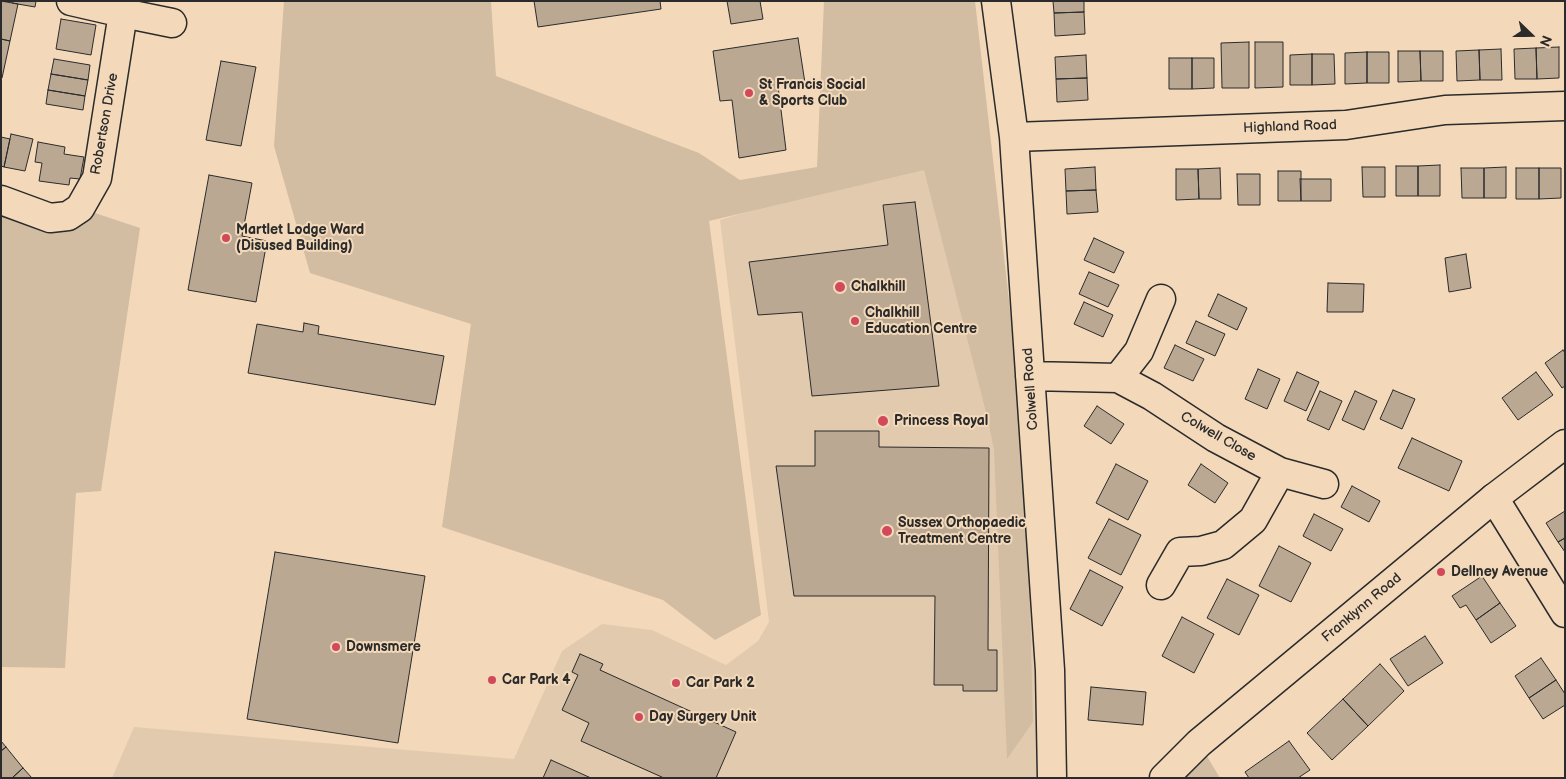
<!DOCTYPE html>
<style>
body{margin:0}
#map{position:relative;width:1566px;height:779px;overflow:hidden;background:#f3d9ba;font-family:"Balsamiq Sans",sans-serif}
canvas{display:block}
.frame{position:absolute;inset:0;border:2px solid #2b2b2b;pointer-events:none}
.north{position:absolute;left:1506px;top:10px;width:50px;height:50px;-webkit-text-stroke:4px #f3d9ba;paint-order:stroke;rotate:112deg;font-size:14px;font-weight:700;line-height:20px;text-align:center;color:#2b2b2b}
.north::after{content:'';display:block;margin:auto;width:18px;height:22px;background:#2b2b2b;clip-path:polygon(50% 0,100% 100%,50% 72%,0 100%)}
</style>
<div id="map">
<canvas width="1566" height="779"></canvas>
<div class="frame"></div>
<div class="north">N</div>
</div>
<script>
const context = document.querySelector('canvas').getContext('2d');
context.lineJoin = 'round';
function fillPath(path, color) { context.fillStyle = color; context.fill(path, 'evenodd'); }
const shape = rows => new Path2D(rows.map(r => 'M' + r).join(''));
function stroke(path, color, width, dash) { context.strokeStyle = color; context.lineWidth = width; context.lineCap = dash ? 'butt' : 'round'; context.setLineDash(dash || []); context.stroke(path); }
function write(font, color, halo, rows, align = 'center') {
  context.font = font + ' "Balsamiq Sans",sans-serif'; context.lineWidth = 4; context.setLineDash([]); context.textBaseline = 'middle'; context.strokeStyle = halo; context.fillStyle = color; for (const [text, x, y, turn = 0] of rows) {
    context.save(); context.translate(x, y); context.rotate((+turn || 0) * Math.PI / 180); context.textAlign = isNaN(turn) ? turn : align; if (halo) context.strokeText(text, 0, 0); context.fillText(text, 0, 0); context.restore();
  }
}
fillPath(shape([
 [990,139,1049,778,112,778,134,727,514,759,562,651,602,624,652,630,726,665,758,641,769,622,720,220]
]), '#e2caae');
fillPath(shape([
 [284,1,491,1,496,76,699,153,740,180,817,167,824,1,975,1,1026,450,1033,722,1007,759,994,450,988,420,924,170,709,221,761,615,715,640,663,600,442,527,471,324,310,273,274,146],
 [1,200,80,208,140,228,101,491,76,493,65,668,1,667],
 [1199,743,1220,778,1164,778]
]), '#d2bda2');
const building = shape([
 [1,1,18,4,10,41,1,39,1,1],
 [12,1,36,1,35,7,12,3,12,1],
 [534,1,660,1,661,9,538,27,534,1],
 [727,1,760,1,763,19,731,24,727,1],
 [1053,1,1084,1,1084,12,1054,13,1053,1],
 [1084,12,1085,34,1055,36,1054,13,1084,12],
 [61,19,96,25,91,55,56,49,61,19],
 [798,38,805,83,778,86,786,150,739,158,732,100,720,101,713,51,798,38],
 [1,39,10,41,2,78,1,78,1,39],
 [1249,42,1249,88,1222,88,1221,43,1249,42],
 [1255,42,1283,42,1283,87,1255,88,1255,42],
 [1559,47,1559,78,1537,79,1536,48,1559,47],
 [1536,48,1537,79,1515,79,1514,49,1536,48],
 [1501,49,1502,80,1480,80,1479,50,1501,49],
 [1479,50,1480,80,1457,81,1456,51,1479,50],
 [1398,51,1420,51,1421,81,1398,82,1398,51],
 [1420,51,1443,51,1443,81,1421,81,1420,51],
 [1367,52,1389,52,1389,83,1367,83,1367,52],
 [1367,52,1367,83,1345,84,1345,53,1367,52],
 [1312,54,1334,54,1335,84,1312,85,1312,54],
 [1312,54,1312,85,1290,85,1290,55,1312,54],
 [1086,55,1087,78,1056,79,1055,57,1086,55],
 [1169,58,1192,58,1192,89,1169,89,1169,58],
 [1192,58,1214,58,1214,88,1192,89,1192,58],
 [54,59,90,65,88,80,51,74,54,59],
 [221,61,256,67,241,146,206,140,221,61],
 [51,74,88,80,85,96,48,90,51,74],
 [1087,78,1088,100,1057,102,1056,79,1087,78],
 [48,90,85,96,83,110,46,104,48,90],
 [11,134,33,139,25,171,4,167,11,134],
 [1,137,10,139,4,167,1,166,1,137],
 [38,142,65,147,64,154,84,157,80,179,70,178,69,185,39,181,42,163,35,162,38,142],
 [1440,165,1440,196,1418,196,1418,166,1440,165],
 [1396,166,1418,166,1418,196,1396,196,1396,166],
 [1095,167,1096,190,1066,191,1065,169,1095,167],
 [1362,167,1385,167,1385,197,1363,197,1362,167],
 [1506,167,1506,198,1484,198,1484,168,1506,167],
 [1220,168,1221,199,1199,199,1198,169,1220,168],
 [1461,168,1484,168,1484,198,1462,198,1461,168],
 [1516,168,1539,168,1539,199,1516,199,1516,168],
 [1539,168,1561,168,1561,198,1539,199,1539,168],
 [1176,169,1198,169,1199,199,1176,200,1176,169],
 [1278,171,1301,171,1301,201,1278,201,1278,171],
 [1237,174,1260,174,1260,205,1238,205,1237,174],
 [209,175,252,183,242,236,267,241,256,302,188,290,209,175],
 [1300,179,1331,179,1331,201,1301,201,1300,179],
 [1096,190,1098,212,1067,214,1066,191,1096,190],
 [915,202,939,386,812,396,802,312,758,315,749,262,888,245,883,205,915,202],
 [1094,238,1124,252,1114,273,1084,260,1094,238],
 [1466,254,1471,288,1449,292,1445,258,1466,254],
 [1089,272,1119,285,1108,307,1079,294,1089,272],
 [1328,283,1364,284,1363,312,1327,312,1328,283],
 [1218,294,1247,308,1237,330,1208,316,1218,294],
 [1084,302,1113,315,1103,337,1074,324,1084,302],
 [1196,321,1225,334,1215,356,1186,343,1196,321],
 [304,323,319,326,318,334,444,356,435,405,248,373,257,324,303,332,304,323],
 [1175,345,1204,359,1193,381,1164,368,1175,345],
 [1563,350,1565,353,1565,386,1562,388,1545,363,1563,350],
 [1258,369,1280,379,1267,409,1245,399,1258,369],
 [1297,372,1319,382,1306,411,1284,401,1297,372],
 [1536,372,1553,395,1518,420,1502,398,1536,372],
 [1393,390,1415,399,1402,429,1380,419,1393,390],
 [1320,391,1342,401,1329,430,1307,420,1320,391],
 [1355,391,1377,401,1364,430,1342,420,1355,391],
 [1097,406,1124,424,1111,444,1084,426,1097,406],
 [815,431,879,431,879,447,989,448,988,650,997,650,997,691,963,691,963,685,934,685,935,596,794,596,776,466,815,466,815,431],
 [1412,438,1462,461,1449,491,1398,468,1412,438],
 [1116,464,1148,481,1128,520,1096,503,1116,464],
 [1201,464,1228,483,1215,503,1188,485,1201,464],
 [1352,486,1380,501,1369,522,1341,507,1352,486],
 [1565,511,1565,538,1558,542,1546,523,1565,511],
 [1314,514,1343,529,1331,551,1303,536,1314,514],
 [1109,519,1141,535,1121,575,1088,558,1109,519],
 [1565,538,1565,552,1558,542,1565,538],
 [1279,546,1311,563,1291,602,1259,586,1279,546],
 [275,552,425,576,398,743,247,719,275,552],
 [1090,570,1123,587,1102,626,1070,609,1090,570],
 [1482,576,1500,603,1476,620,1466,605,1460,608,1452,596,1482,576],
 [1227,579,1259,595,1239,635,1207,618,1227,579],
 [1500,603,1516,626,1491,643,1476,620,1500,603],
 [1182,617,1214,634,1194,673,1162,656,1182,617],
 [1425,636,1443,663,1408,686,1390,659,1425,636],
 [580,654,603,664,600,670,736,732,716,778,664,778,581,741,589,723,562,710,578,675,572,672,580,654],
 [1541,658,1556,680,1529,698,1515,676,1541,658],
 [1380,664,1404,691,1368,726,1343,699,1380,664],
 [1556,680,1565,694,1565,705,1543,719,1529,698,1556,680],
 [1091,687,1146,692,1143,725,1088,720,1091,687],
 [1343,699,1368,726,1332,760,1307,733,1343,699],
 [1,741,6,747,1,751,1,741],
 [1289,741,1310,770,1298,778,1249,778,1245,772,1289,741],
 [6,747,23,768,12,778,1,778,1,751,6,747],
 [551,760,591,778,543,778,551,760],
 [23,768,32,778,12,778,23,768]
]);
fillPath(building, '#bba892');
stroke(building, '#2b2b2b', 1);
const minor = shape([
 [71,1,123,13],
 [996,1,1014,137,1050,670,1052,778],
 [1014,137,1346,125,1445,110,1565,106],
 [1,200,50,218,68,216,80,208,97,178,123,13,172,23],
 [1030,376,1118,378,1139,351,1161,299],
 [1118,378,1152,396,1216,438,1280,472,1324,484],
 [1494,498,1565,613],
 [1161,585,1180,552,1201,551,1223,545,1253,520,1280,472]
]);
const major = shape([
 [1164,778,1199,743,1494,498,1565,444]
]);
stroke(minor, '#2b2b2b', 31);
stroke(major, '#2b2b2b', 31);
stroke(minor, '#f3d9ba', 28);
stroke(major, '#f3d9ba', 28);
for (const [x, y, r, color] of [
 [749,93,5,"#d1495b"],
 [226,238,5,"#d1495b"],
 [840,287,6,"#d1495b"],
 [855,321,5,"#d1495b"],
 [883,421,6,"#d1495b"],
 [887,531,6,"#d1495b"],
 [1441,572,5,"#d1495b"],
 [336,647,5,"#d1495b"],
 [492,680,5,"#d1495b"],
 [676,683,5,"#d1495b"],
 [639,717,5,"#d1495b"]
]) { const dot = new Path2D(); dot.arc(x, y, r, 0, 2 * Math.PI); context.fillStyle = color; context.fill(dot); stroke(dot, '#f3d9ba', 2); }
write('bold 14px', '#2b2b2b', '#f3d9ba', [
 ["St Francis Social",759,85],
 ["& Sports Club",759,101],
 ["Martlet Lodge Ward",236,230],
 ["(Disused Building)",236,246],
 ["Chalkhill",851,287],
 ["Chalkhill",865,313],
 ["Education Centre",865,329],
 ["Princess Royal",894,421],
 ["Sussex Orthopaedic",898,523],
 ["Treatment Centre",898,539],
 ["Dellney Avenue",1451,572],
 ["Downsmere",346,647],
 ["Car Park 4",502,680],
 ["Car Park 2",686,683],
 ["Day Surgery Unit",649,717]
], 'left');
write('14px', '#2b2b2b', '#f3d9ba', [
 ["Robertson Drive",105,124,-80],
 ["Highland Road",1290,127,-2],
 ["Colwell Road",1031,389,-94],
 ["Colwell Close",1218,437,30],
 ["Franklynn Road",1362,608,-40]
]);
</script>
